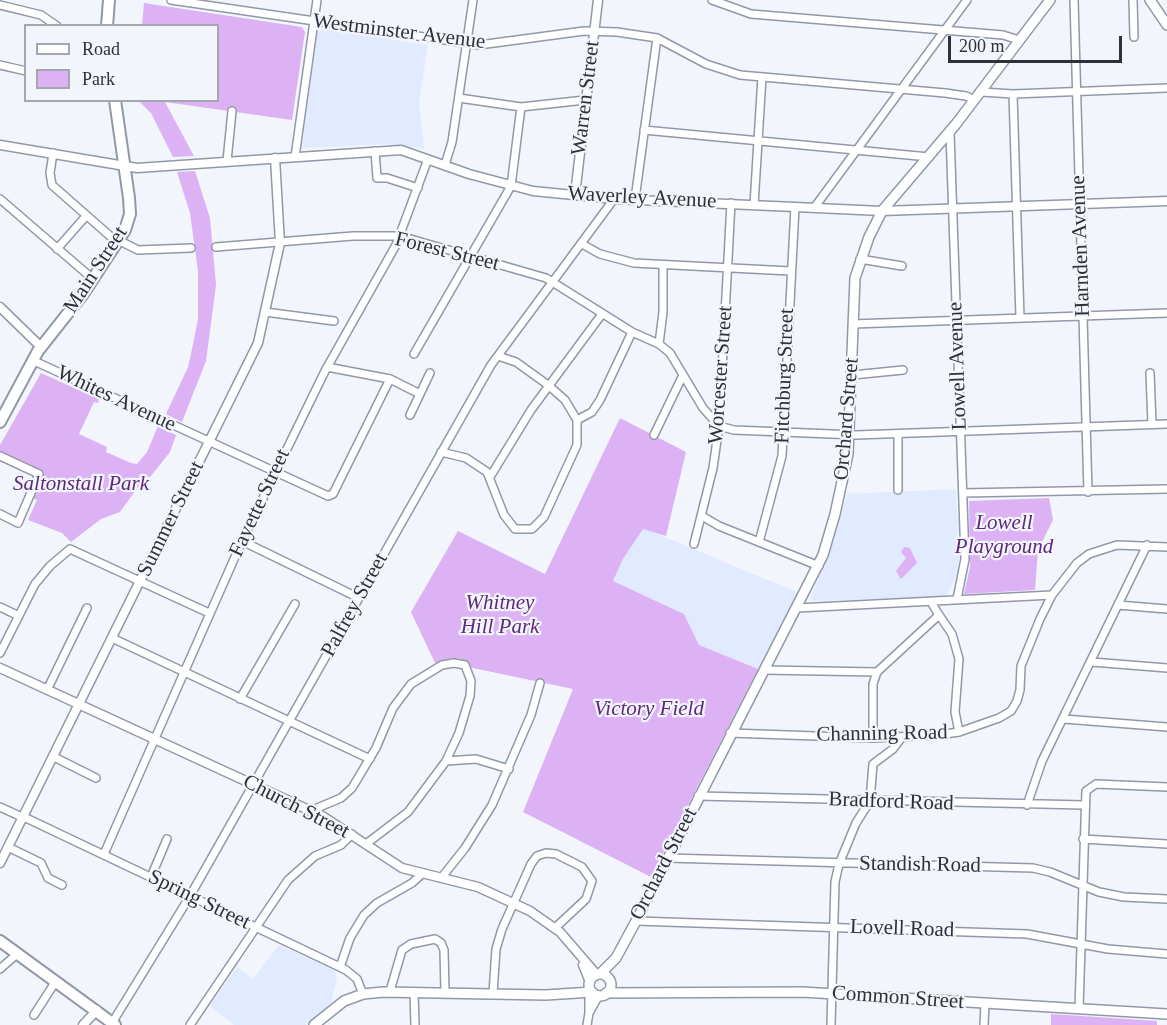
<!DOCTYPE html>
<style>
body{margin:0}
#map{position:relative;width:1167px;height:1025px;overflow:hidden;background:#f2f5fc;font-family:"Times New Roman",serif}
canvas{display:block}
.legend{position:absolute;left:24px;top:24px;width:195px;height:78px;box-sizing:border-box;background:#f2f5fc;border:2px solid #a4a7ad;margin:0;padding:8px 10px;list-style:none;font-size:18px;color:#2e3137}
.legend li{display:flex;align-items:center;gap:12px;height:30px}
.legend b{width:30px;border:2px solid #a4a7ad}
.scale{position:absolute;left:948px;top:36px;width:174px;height:27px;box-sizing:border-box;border:3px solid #2e3137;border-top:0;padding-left:8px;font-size:18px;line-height:21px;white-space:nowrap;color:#2e3137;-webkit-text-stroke:4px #f2f5fc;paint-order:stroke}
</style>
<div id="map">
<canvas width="1167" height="1025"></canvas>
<ul class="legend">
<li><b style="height:8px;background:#fff"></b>Road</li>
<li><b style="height:16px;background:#dcb2f4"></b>Park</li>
</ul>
<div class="scale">200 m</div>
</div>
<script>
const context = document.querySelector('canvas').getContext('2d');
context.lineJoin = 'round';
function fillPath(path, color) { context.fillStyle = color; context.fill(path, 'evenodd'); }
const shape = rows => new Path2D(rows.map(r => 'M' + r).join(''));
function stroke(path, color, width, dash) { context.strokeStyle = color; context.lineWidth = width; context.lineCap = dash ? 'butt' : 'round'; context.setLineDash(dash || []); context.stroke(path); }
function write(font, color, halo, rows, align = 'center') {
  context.font = font + ' "Times New Roman",serif'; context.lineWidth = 4.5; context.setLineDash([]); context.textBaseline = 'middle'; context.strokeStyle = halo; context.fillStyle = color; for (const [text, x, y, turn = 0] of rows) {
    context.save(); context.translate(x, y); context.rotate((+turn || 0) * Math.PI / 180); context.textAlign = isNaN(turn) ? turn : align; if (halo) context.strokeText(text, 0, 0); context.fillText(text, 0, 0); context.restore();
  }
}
fillPath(shape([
 [322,29,428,45,419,102,424,149,387,144,302,148,317,34],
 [956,489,959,558,956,575,948,593,940,597,812,601,811,597,834,540,847,494],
 [643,528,799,593,758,669,699,645,684,614,613,581,623,559],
 [279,945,335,971,337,979,331,1003,306,1025,234,1025,210,1006,237,967,253,979]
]), '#e1eafe');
fillPath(shape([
 [144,3,302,27,305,32,292,120,165,102,194,156,173,157,151,113,139,101,218,100,218,26,142,25],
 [195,171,210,218,216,285,206,361,182,422,166,414,188,367,192,349,198,319,198,271,190,213,177,172],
 [41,373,99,399,98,403,94,402,79,434,107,447,106,452,131,463,137,464,147,452,158,426,176,435,170,452,150,477,146,476,120,512,101,519,71,542,62,533,28,520,37,500,32,498,43,473,0,453,0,445],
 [620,418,686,452,666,536,643,529,623,559,613,581,684,614,699,645,758,669,651,877,523,812,573,689,473,668,459,658,435,663,411,612,458,531,545,574],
 [1049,498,1053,520,1038,550,1035,590,964,594,970,567,969,501],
 [904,547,910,548,917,563,901,579,896,571,906,558,901,552],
 [1051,1014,1157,1021,1157,1025,1051,1025]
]), '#dcb2f4');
const minor = shape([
 [171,0,479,45,584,31,617,32,657,38,706,64,740,75,945,93,966,96,975,100],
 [712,0,751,14,1003,35,1019,40],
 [1074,0,1088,492],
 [1133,0,1134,37],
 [0,5,41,15,57,26],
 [0,65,26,71],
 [982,92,1013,94,1167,88],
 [1013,94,1020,318],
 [459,98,521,107,585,100],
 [644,130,929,157],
 [950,133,965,559,957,599],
 [375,151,377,178,387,178,418,188],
 [53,153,50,173,52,185,118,243],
 [295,157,317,0],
 [227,161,232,111],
 [445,165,452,142,473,0],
 [0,199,93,279],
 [635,199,657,38],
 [754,205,762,77],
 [814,208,967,0],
 [120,241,138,250,191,248],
 [582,244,600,254,634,263,790,271],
 [216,247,353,236,400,236,546,278,632,332,659,344],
 [57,249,86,216],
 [860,259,902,266],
 [663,265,663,312,659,344,670,353,703,408,719,426,734,430,856,435,1167,424],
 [265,312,334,321],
 [853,324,1167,313],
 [414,354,511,186,521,107],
 [32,360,328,496,333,494,390,379],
 [327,367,390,379,420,394],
 [1150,373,1152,424],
 [853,375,903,370],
 [410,415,430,373],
 [577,420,592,412,600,400,632,332],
 [898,434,898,490],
 [654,435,683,375],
 [441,452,466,458,487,472,504,515,515,529,532,529,544,517,577,445,577,420,565,400,548,385,516,362,498,356],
 [0,456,39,474,18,523,0,514],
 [490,477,531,410,602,314],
 [963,493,1167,489],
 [702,516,719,526,819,566],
 [242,541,359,598],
 [759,542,782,456,795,207],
 [694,544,713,468,719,426,731,203],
 [1118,605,1167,609],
 [0,607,19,616],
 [797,608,1052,595],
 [939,615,952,634,959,659,955,712,959,732],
 [112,638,370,759],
 [0,653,35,584,50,566,70,549,209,613],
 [1092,662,1167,668],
 [764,670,877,672,939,615,931,602],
 [47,690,87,608],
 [240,699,295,604],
 [1064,719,1167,727],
 [730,733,873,738,938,735,959,732,999,718,1011,711,1017,701,1020,690,1021,666,1040,619,1052,595,1077,563,1089,554,1117,545,1167,547],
 [873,738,873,684,877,672],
 [54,757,96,778],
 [446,761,476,759,509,769],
 [698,796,1084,805],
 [1027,805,1042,761,1147,545],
 [0,807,24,818],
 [310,811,341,798,352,788,376,748,393,708,411,684,442,665,454,663,465,665,471,681,470,696,459,733,446,761,408,812,366,844],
 [24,817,346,970,357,979,363,994],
 [1083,839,1167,844],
 [8,847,41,863,48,878,62,885],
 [104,854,242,541,325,371,396,245,428,159],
 [667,858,1033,868,1050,872,1099,892,1124,897,1167,899],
 [151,877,167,839],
 [442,877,465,848,492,805,531,715,540,683],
 [636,921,1027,934,1108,949,1167,954],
 [340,967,350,938,364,915,377,903,412,883,422,874],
 [0,969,17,954],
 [390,991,402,950,411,944,435,939,441,943,444,950,445,992],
 [414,992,415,1025],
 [592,992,589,998,589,1013,599,995],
 [493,993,496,949,502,929,531,864,537,856,546,853,556,854,582,867,592,881,586,899,555,928],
 [1079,1009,1086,791,1096,784,1167,787],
 [34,1015,56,981],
 [112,1023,190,896,491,365,614,199],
 [190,1025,288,880,315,856,341,845,352,834],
 [587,1025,589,1013],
 [831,1025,835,882,839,864,856,823,870,801,873,764,893,749,902,737],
 [984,1025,985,1004]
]);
const tertiary = shape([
 [0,145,137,168,401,150,469,174,533,191,614,199,795,207,882,211,1167,201],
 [575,195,598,0],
 [0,307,41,347],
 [0,668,324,817,402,868,478,887,530,911,560,932,597,975],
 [0,863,258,343,280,243,275,158],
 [583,965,590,982],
 [83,1025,97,1010]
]);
const secondary = shape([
 [1150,0,1167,25],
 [600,974,616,958,636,921,823,555,835,514,848,454,855,278,869,237,882,211,956,124,1050,0],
 '589 985a11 11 0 1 1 22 0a11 11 0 1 1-22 0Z',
 [606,993,802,992,1167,1014],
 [314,1025,344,1001,363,994,383,992,546,995,592,992]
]);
const primary = shape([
 [107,26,109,0],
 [0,422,38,351,83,294,125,230,130,214,129,198,115,100],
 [0,941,115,1025]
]);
stroke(minor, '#9198a8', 10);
stroke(tertiary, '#9198a8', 11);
stroke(secondary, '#9198a8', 12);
stroke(primary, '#9198a8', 14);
stroke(minor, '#fff', 7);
stroke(tertiary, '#fff', 8);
stroke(secondary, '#fff', 9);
stroke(primary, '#fff', 10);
write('21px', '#2e3137', '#f2f5fc', [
 ["Westminster Avenue",399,32,7],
 ["Warren Street",586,98,-83],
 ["Waverley Avenue",642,198,3],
 ["Harnden Avenue",1081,246,-92],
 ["Forest Street",447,252,14],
 ["Main Street",96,270,-57],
 ["Lowell Avenue",958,366,-92],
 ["Worcester Street",721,375,-86],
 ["Fitchburg Street",785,376,-88],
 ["Whites Avenue",116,399,25],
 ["Orchard Street",847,419,-85],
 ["Fayette Street",260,503,-65],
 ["Summer Street",171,519,-64],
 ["Palfrey Street",355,605,-61],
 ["Channing Road",882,734,-1],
 ["Bradford Road",891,802,2],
 ["Church Street",296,807,27],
 ["Orchard Street",664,864,-63],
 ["Standish Road",920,865,1],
 ["Spring Street",199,900,26],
 ["Lovell Road",902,929,2],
 ["Common Street",898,998,4]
]);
write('italic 21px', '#5e2979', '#f2f5fc', [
 ["Saltonstall Park",81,484],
 ["Lowell",1004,523],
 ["Playground",1004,547],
 ["Whitney",500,603],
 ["Hill Park",500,627],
 ["Victory Field",649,709]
]);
</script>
